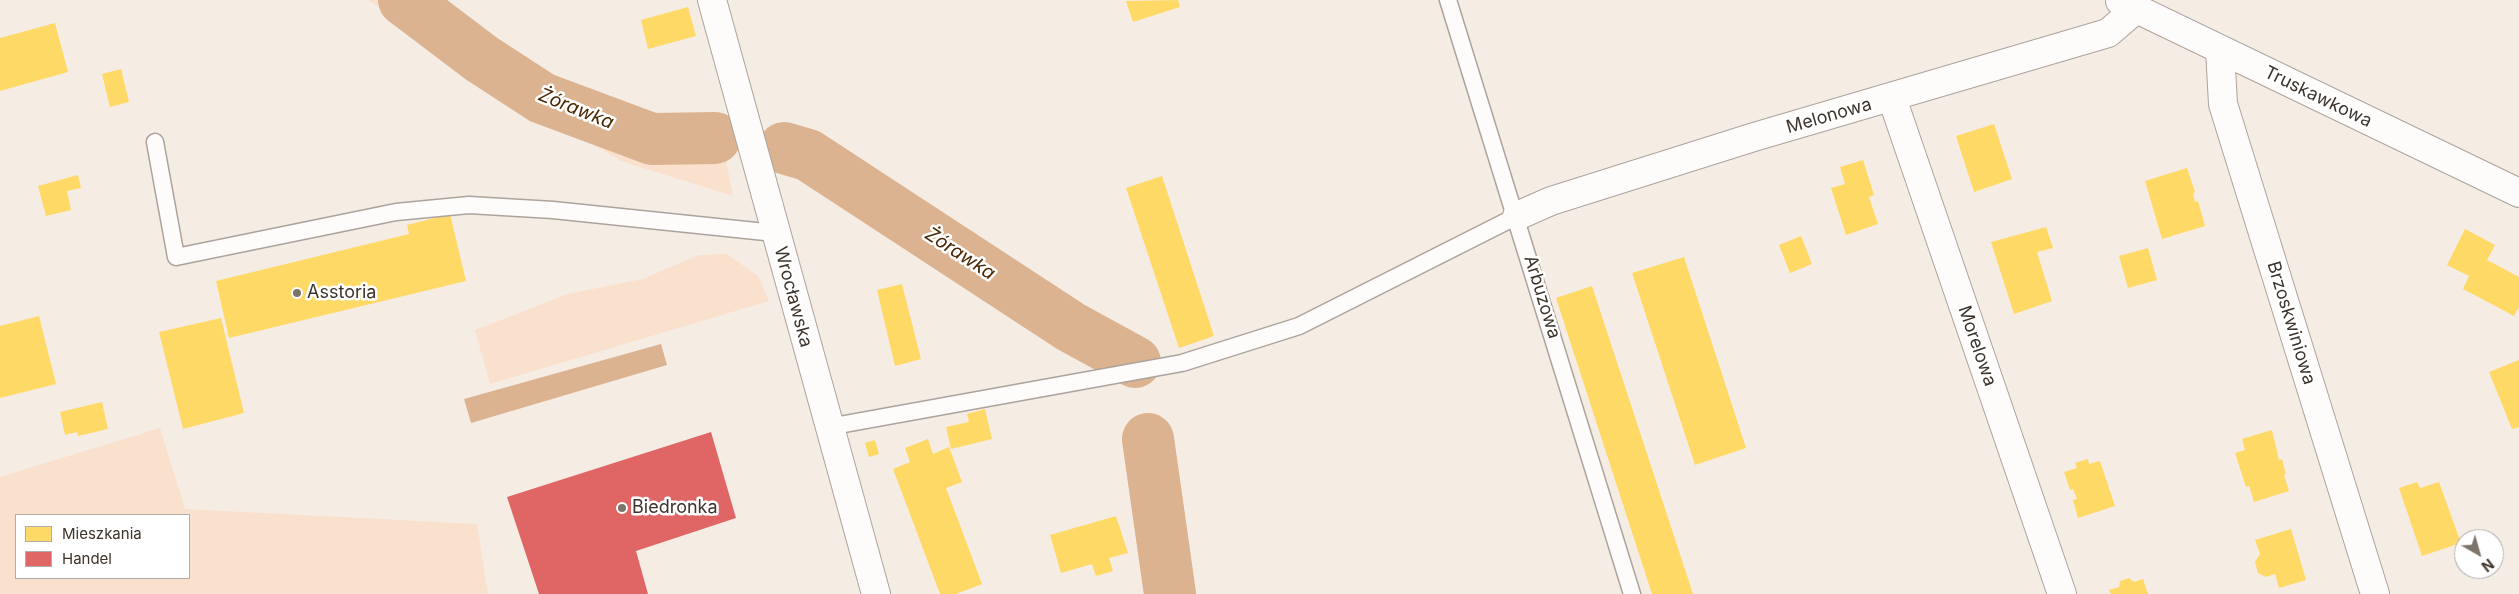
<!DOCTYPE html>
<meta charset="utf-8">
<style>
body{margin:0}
#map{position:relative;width:2519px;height:594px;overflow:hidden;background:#f5ece4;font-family:Inter,sans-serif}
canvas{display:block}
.legend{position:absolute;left:15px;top:514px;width:175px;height:65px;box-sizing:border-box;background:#fff;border:1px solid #b1adaa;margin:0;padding:6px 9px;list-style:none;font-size:15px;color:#3d332a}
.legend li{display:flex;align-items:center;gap:10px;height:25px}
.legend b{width:25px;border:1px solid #b1adaa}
.north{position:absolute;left:2454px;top:529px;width:50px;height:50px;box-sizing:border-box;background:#fff;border:1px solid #b1adaa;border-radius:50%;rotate:142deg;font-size:14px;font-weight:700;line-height:20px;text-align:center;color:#3d332a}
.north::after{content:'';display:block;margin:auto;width:18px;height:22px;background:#7d746b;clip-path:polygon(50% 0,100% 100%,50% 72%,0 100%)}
</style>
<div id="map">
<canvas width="2519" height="594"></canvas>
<ul class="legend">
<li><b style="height:14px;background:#ffd966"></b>Mieszkania</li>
<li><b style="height:14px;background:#e06666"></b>Handel</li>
</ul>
<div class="north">N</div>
</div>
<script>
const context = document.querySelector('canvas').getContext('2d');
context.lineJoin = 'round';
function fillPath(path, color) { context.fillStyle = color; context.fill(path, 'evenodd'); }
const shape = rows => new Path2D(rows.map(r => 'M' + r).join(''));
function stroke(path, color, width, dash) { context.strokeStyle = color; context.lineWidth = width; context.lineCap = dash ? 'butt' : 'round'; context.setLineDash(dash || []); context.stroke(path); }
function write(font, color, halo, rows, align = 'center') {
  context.font = font + ' Inter,sans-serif'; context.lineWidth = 5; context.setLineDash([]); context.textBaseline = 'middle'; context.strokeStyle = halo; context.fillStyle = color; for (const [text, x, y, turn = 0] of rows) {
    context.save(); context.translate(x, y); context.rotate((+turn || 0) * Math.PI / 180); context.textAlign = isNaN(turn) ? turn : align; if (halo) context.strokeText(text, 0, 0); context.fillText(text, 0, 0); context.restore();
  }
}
fillPath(shape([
 [369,0,389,0,437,39,552,109,671,147,726,160,733,196,621,161,427,46],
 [727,254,758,276,769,301,490,384,475,330,568,294,643,279,699,255],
 [160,428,185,509,477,524,488,594,0,594,0,477],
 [189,515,189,578,16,578,16,515]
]), '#f9e1cd');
fillPath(shape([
 [661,344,667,365,471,423,464,399]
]), '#dcb390');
fillPath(shape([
 [1178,0,1180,7,1133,22,1126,1],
 [688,7,696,36,648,49,641,20],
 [55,23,68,72,0,91,0,38],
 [121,69,129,102,110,107,102,74],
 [1994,124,2012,179,1974,192,1956,136],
 [1863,160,1874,195,1869,197,1878,224,1846,235,1831,188,1845,184,1840,167],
 [2187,168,2195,192,2193,193,2195,202,2198,201,2205,226,2162,239,2145,181],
 [78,175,81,188,67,191,71,210,46,216,38,186],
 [1162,176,1214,336,1179,348,1126,188],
 [450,214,466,281,229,338,216,281,409,234,407,225],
 [2046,227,2053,248,2037,252,2052,301,2014,314,1991,242],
 [2465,229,2495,245,2487,260,2519,277,2519,307,2514,316,2463,289,2469,276,2447,265],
 [1801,236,1812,264,1790,273,1779,245],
 [2148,248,2157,280,2128,288,2119,256],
 [1684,257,1746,448,1695,465,1632,273],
 [902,284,921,359,895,366,877,290],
 [1592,286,1693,594,1652,594,1556,298],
 [39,316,56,384,0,398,0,326],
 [221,318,244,413,183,429,159,332],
 [2519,360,2519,427,2512,429,2489,372],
 [102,402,108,429,78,436,77,432,65,435,60,412],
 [985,409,992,439,951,449,946,427,969,422,967,414],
 [2272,430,2279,460,2282,459,2286,474,2284,475,2289,491,2254,502,2249,486,2246,487,2235,453,2245,450,2242,439],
 [928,439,933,454,949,447,962,482,946,488,982,584,956,594,940,594,893,469,910,462,905,448],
 [875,440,879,454,869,457,865,443],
 [2088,459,2089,464,2100,461,2115,506,2078,518,2073,500,2077,499,2073,489,2070,490,2064,472,2077,468,2075,463],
 [2417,482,2420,488,2439,482,2461,543,2422,556,2399,488],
 [1116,516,1128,553,1109,558,1113,571,1096,576,1092,564,1061,573,1050,535],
 [2291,529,2306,580,2279,588,2275,574,2266,577,2258,573,2255,562,2260,554,2255,540],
 [2129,578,2134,582,2143,579,2148,594,2111,594,2109,590,2119,587,2120,581]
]), '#ffd966');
fillPath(shape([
 [711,432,736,518,636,551,648,594,539,594,507,497]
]), '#e06666');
stroke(shape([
 [404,0,482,59,542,98,652,139,715,138],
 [784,148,808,155,1071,327,1135,362],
 [1148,439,1170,594]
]), '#dcb390', 52);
const lane = shape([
 [1448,0,1632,594],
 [155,142,176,257,396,212,469,205,553,210,775,233],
 [828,427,1182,363,1299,326,1517,216]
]);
const street = shape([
 [2120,1,2519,193],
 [2220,50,2223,104,2375,594],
 [1892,98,2062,594],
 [1517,216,1551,201,1754,137,2108,33,2136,9]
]);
const secondary = shape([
 [712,0,876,594]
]);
stroke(lane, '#aca39c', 19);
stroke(street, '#aca39c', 30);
stroke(secondary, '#aca39c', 30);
stroke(lane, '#fefcfb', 16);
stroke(street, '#fefcfb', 28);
stroke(secondary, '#fefcfb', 28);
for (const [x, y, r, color] of [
 [297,293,5,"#7d746b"],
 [622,508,5,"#7d746b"]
]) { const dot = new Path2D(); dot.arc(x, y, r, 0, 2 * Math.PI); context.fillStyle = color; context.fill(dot); stroke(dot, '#fff', 2); }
write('18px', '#3d332a', '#fff', [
 ["Truskawkowa",2318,97,26],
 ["Melonowa",1829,116,-16],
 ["Wrocławska",793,297,75],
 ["Arbuzowa",1542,297,73],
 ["Brzoskwiniowa",2291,323,73],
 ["Morelowa",1977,346,71]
]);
write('18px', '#3d332a', '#fff', [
 ["Asstoria",307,293],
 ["Biedronka",632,508]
], 'left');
write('italic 19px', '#4a2700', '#fff', [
 ["Żórawka",576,109,22],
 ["Żórawka",960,254,33]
]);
</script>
